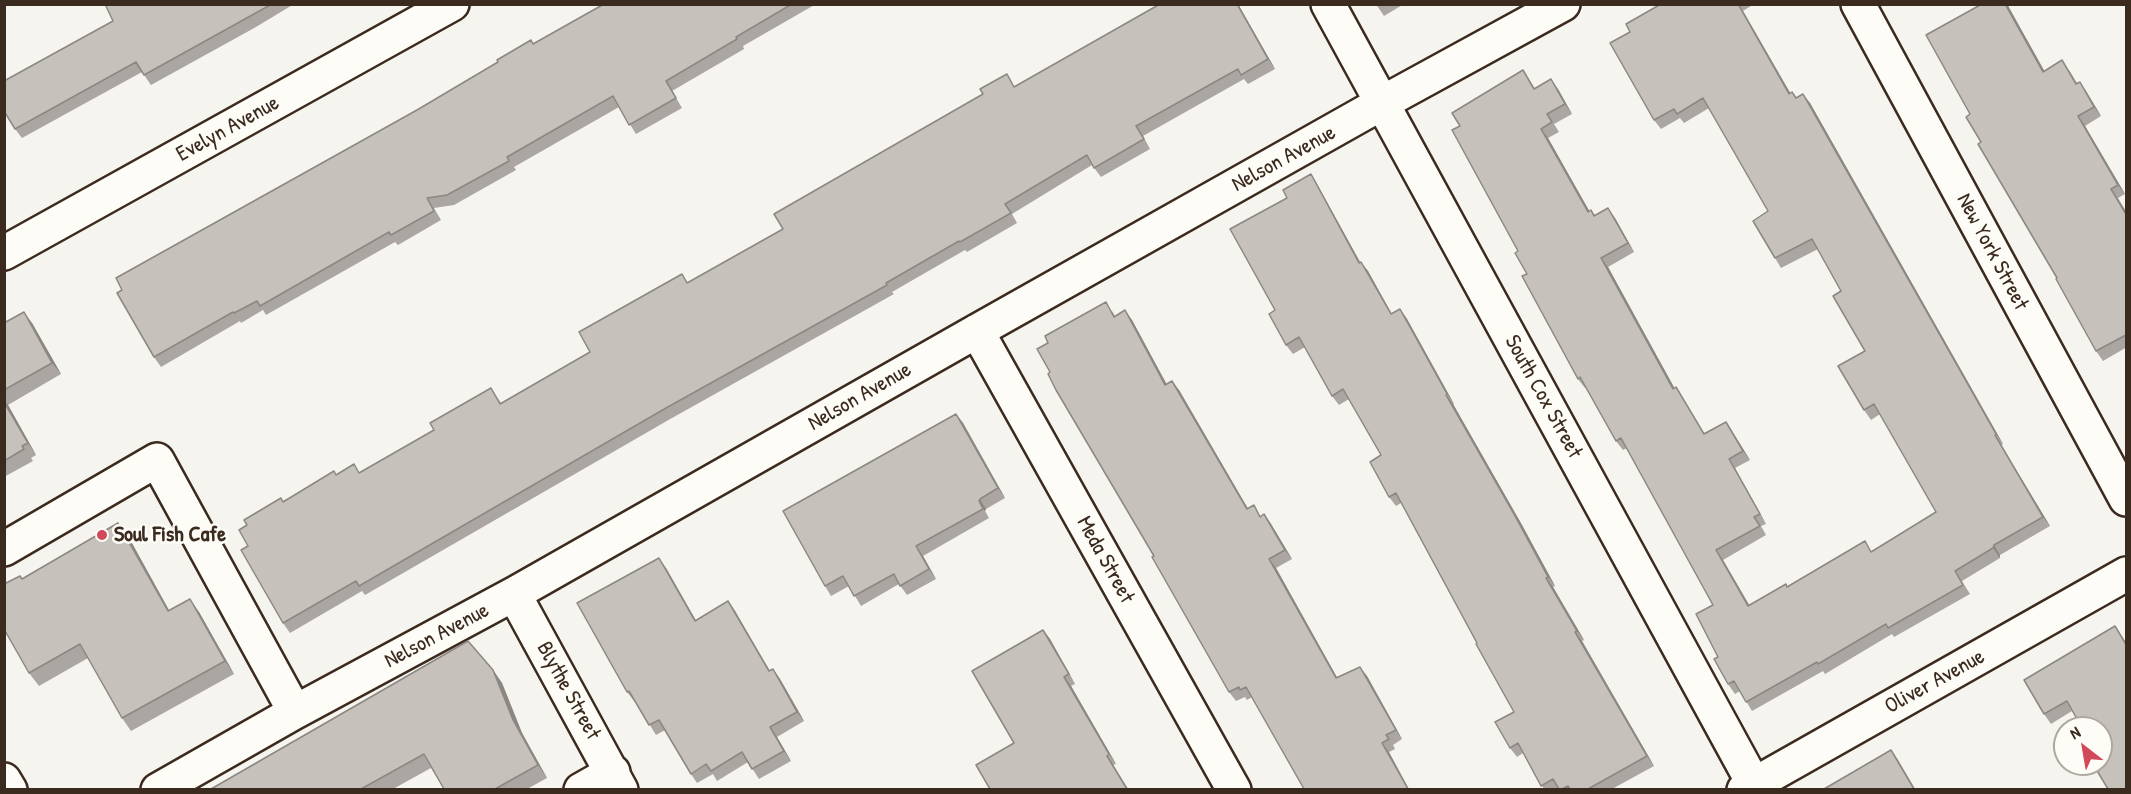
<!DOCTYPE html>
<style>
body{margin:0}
#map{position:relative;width:2131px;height:794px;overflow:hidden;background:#f5f4ee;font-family:"Patrick Hand",sans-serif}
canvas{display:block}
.frame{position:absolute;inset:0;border:6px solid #3b2a1e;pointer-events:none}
.north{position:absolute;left:2053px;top:716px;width:60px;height:60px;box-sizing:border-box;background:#fdfcf7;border:2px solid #afa8a0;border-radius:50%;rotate:329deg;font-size:16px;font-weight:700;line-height:24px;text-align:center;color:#3b2a1e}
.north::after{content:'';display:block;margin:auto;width:21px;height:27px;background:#d1495b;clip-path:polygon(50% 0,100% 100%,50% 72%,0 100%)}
</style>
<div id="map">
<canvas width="2131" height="794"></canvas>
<div class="frame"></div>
<div class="north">N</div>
</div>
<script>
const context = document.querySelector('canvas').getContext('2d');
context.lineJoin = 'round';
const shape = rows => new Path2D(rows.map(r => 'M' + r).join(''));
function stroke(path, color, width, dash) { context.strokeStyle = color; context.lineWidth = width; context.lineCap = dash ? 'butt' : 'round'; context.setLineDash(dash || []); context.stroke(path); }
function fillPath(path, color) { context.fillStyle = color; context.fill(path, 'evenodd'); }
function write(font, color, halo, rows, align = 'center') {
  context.font = font + ' "Patrick Hand",sans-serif'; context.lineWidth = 5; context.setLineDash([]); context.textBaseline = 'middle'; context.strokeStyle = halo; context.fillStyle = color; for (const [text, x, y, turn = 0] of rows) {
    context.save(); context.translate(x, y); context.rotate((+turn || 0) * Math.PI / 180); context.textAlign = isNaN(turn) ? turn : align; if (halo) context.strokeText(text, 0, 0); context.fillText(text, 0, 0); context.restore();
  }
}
const minor = shape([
 [1328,4,1757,790],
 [1858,4,2126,499],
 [4,253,452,4],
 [977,331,1234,790],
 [4,549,157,460,295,712],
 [514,594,621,790],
 [158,790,295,712,514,594,977,331,1382,103,1563,4],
 [581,790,613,772],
 [1744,790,2126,574]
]);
const major = shape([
 [4,780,10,790]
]);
stroke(minor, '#3b2a1e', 38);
stroke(major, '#3b2a1e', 38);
stroke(minor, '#fdfcf7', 33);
stroke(major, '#fdfcf7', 33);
fillPath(shape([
 [105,4,294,4,256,27,151,85,142,72,22,138,15,129,113,21],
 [604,4,816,4,743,46,744,49,672,91,682,108,636,134,619,107,514,167,516,170,454,205,434,208,441,220,398,245,395,242,266,315,263,310,241,323,240,321,161,367,154,357,417,110,498,62,531,40,533,44],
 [1160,4,1238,4,1275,69,1248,84,1244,79,1143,136,1150,149,1101,177,1092,165,1012,214,1017,223,967,252,965,250,892,292,894,294,672,418,365,595,362,591,290,633,283,623,248,546,283,501,336,474,360,472,434,430,491,388,501,403,590,352,682,274,688,283,783,229,1015,87],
 [1376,4,1404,4,1384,16],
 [1661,4,1754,4,1743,11,1790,93,1796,98,1810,103,2003,444,2001,445,2050,526,2000,555,2000,558,1962,581,1970,594,1894,637,1892,634,1825,674,1823,671,1752,711,1740,691,1735,694,1728,684,1718,657,1713,605,1627,448,1623,450,1616,441,1586,388,1585,388,1578,379,1527,274,1518,251,1460,126,1523,70,1535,89,1558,89,1572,114,1554,124,1559,132,1548,138,1589,211,1591,210,1595,215,1615,218,1634,252,1608,267,1674,388,1682,397,1704,433,1726,422,1750,460,1735,468,1766,524,1761,526,1766,535,1723,560,1749,605,1787,587,1872,552,1936,512,1880,414,1871,420,1864,410,1865,351,1841,291,1818,249,1781,268,1775,258,1768,211,1709,108,1684,123,1680,118,1661,129,1654,120,1630,32],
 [1982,4,2007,4,2044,71,2069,70,2077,83,2086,91,2101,116,2085,126,2125,194,2118,198,2127,213,2127,347,2103,361,2096,351,2057,278,1981,142,1970,114],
 [1311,174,1317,184,1360,262,1368,271,1392,314,1400,309,1407,319,1454,404,1453,404,1522,525,1555,586,1553,587,1584,640,1582,641,1654,766,1612,789,1544,789,1523,753,1517,757,1510,748,1514,712,1401,503,1396,506,1389,497,1381,455,1349,399,1339,405,1332,396,1305,347,1293,354,1286,345,1275,310,1287,198],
 [1112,311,1115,316,1132,320,1166,384,1179,390,1248,509,1261,516,1264,514,1271,524,1292,559,1276,568,1337,678,1367,676,1402,739,1393,745,1395,749,1389,752,1252,697,1247,700,1245,697,1236,701,1229,692,1154,556,1050,372],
 [4,323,32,323,61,374,8,405,36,455,31,458,33,461,4,477],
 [956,414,963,423,1005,498,986,509,985,511,989,518,923,556,936,579,907,595,899,584,861,606,849,586,831,596,825,586],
 [128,536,169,610,199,612,234,674,131,731,122,718,88,658,39,686,29,673,22,579],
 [666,568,696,621,728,601,735,611,770,671,773,669,780,679,804,721,777,737,791,761,759,779,748,762,717,781,713,774,697,783,691,774,665,730,656,735,635,701,634,701,627,692],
 [2115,626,2127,644,2127,789,2101,764,2072,711,2051,724,2044,714],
 [1043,630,1050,639,1075,684,1071,686,1116,764,1113,765,1128,789,990,789,1014,743],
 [493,670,502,683,522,733,547,778,527,789,444,789,431,768,393,789,211,789]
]), '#aba6a1');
fillPath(shape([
 [1237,4,1238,4,1275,69,1268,59],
 [1738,4,1743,11,1796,103,1789,94],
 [2005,4,2007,4,2050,81,2043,72],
 [1551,79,1558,89,1572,114,1565,104],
 [2080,82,2086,91,2101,116,2094,107],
 [1803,94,1810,103,2003,444,1996,434],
 [2078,116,2085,126,2125,194,2118,185],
 [1541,129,1548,138,1595,221,1588,212],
 [1311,174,1317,184,1366,273,1359,263],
 [2111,189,2127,213,2127,216],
 [1608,208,1615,218,1634,252,1628,243],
 [1601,258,1608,267,1680,398,1673,389],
 [1361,262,1368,271,1397,324,1391,314],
 [1400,309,1407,319,1454,404,1447,394],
 [1125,310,1132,320,1172,394,1165,385],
 [24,312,32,323,61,374,52,363],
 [1172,381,1179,390,1254,519,1247,509],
 [1446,395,1453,404,1522,525,1555,586,1548,577],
 [4,400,8,405,36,455,28,443,4,402],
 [956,414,963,423,1005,498,998,488],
 [1726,422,1732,431,1750,460,1743,451],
 [1995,435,2001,445,2050,526,2043,517],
 [1729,459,1735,468,1766,524,1760,514],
 [980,499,986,509,985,511,989,518,979,501],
 [1264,514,1271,524,1292,559,1285,550],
 [118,523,128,536,177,625,168,611],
 [1994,545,2000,555,2000,558,1993,548],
 [916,546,923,556,936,579,929,569],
 [1716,550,1723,560,1755,615,1748,606],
 [659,558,666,568,702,631,695,621],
 [1269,559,1276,568,1343,688,1336,678],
 [1546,578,1553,587,1584,640,1577,631],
 [190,599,199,612,234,674,225,661],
 [728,601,735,611,775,681,769,671],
 [1043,630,1050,639,1075,684,1069,674],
 [1575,632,1582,641,1654,766,1647,756],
 [1360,667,1367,676,1402,739,1396,730],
 [773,669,780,679,804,721,797,712],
 [493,670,502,683,522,733,547,778,538,765,513,720],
 [1064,677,1071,686,1116,764,1109,754],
 [770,727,777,737,791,761,784,751],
 [1382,743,1389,752,1409,789,1408,789],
 [1891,750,1898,760,1915,789,1914,789],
 [1107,756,1113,765,1128,789,1127,789]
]), '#8b8783');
const building = shape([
 [105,4,272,4,144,75,136,62,15,129,4,111,4,81,113,21,105,4],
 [604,4,792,4,736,37,737,39,666,81,676,98,629,125,613,96,507,157,509,161,447,195,427,198,434,211,391,235,389,232,260,306,257,301,234,313,233,312,154,357,117,293,122,290,116,278,417,110,498,62,497,60,531,40,533,44,604,4],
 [1160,4,1237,4,1268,59,1241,75,1238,69,1136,126,1144,139,1094,168,1087,155,1005,204,1011,213,960,242,959,241,886,283,887,285,666,408,359,586,356,581,283,623,241,550,248,546,239,530,247,525,244,520,281,498,283,502,334,471,336,475,354,464,359,473,434,430,430,423,491,388,500,404,590,352,579,332,682,274,687,283,783,229,774,214,983,94,980,89,1007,74,1014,87,1160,4],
 [1661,4,1738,4,1789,94,1792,92,1796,98,1803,94,1996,434,1995,435,2043,517,1994,545,1993,548,1955,571,1963,585,1888,628,1886,624,1818,664,1817,662,1746,702,1734,681,1728,684,1714,659,1718,657,1696,614,1713,605,1621,438,1616,441,1580,377,1578,379,1522,276,1527,274,1515,253,1518,251,1452,130,1460,126,1452,113,1523,70,1534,89,1551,79,1565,104,1547,114,1552,122,1541,129,1588,212,1591,210,1594,216,1608,208,1628,243,1601,258,1673,389,1676,387,1704,434,1726,422,1743,451,1729,459,1760,514,1754,517,1760,526,1716,550,1748,606,1786,584,1787,587,1865,541,1871,552,1936,512,1874,404,1864,410,1838,366,1865,351,1833,296,1841,291,1812,239,1775,258,1753,221,1768,211,1703,98,1677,114,1674,109,1654,120,1610,43,1630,32,1626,24,1661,4],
 [1982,4,2005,4,2043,72,2062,60,2076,84,2080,82,2094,107,2078,116,2118,185,2111,189,2127,216,2127,336,2126,335,2096,351,2056,279,2057,278,1978,144,1981,142,1966,117,1970,114,1926,35,1982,4],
 [1311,174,1359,263,1361,262,1391,314,1400,309,1447,394,1446,395,1515,516,1548,577,1546,578,1577,631,1575,632,1647,756,1588,789,1570,789,1568,786,1562,789,1559,789,1553,779,1541,786,1518,743,1510,748,1495,722,1514,712,1476,644,1477,643,1396,493,1389,497,1370,462,1381,455,1343,389,1332,396,1299,337,1286,345,1269,314,1275,310,1230,229,1287,198,1283,190,1311,174],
 [1106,302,1114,317,1125,310,1165,385,1172,381,1247,509,1254,505,1260,517,1264,514,1285,550,1269,559,1336,678,1360,667,1396,730,1386,735,1389,739,1382,743,1408,789,1304,789,1246,687,1240,690,1239,687,1229,692,1152,557,1154,556,1056,390,1048,374,1050,372,1037,349,1048,343,1045,336,1106,302],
 [24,312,52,363,4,390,4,323,24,312],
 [4,402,28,443,22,446,24,449,4,461,4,402],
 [956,414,998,488,980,499,979,501,983,509,916,546,929,569,900,586,894,574,854,596,843,576,825,586,783,511,956,414],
 [118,523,168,611,190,599,225,661,122,718,80,644,29,673,4,629,4,584,20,576,22,579,118,523],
 [659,558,695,621,728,601,769,671,773,669,797,712,770,727,784,751,752,769,742,752,711,771,706,764,691,774,659,720,649,725,629,691,627,692,577,603,659,558],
 [2115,626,2127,646,2127,789,2108,789,2093,764,2101,764,2101,728,2082,728,2067,701,2044,714,2024,680,2115,626],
 [1043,630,1069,674,1064,677,1109,754,1107,756,1127,789,990,789,976,765,1014,743,972,671,1043,630],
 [468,641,493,670,513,720,538,765,495,789,444,789,424,754,361,789,211,789,468,641],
 [1891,750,1914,789,1824,789,1891,750]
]);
fillPath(building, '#c7c1bb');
stroke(building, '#8b8783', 1.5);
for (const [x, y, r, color] of [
 [102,535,6,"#d1495b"]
]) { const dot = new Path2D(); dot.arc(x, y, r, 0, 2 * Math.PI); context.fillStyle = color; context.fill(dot); stroke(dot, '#fdfcf7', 2); }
write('22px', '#3b2a1e', '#fdfcf7', [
 ["Evelyn Avenue",228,129,-29],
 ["Nelson Avenue",1284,159,-29],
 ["New York Street",1992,252,62],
 ["Nelson Avenue",860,397,-30],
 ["South Cox Street",1543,397,61],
 ["Meda Street",1105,560,61],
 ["Nelson Avenue",437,636,-28],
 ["Oliver Avenue",1935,682,-29],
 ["Blythe Street",568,691,61]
]);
write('bold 22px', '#3b2a1e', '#fdfcf7', [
 ["Soul Fish Cafe",114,535]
], 'left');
</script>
